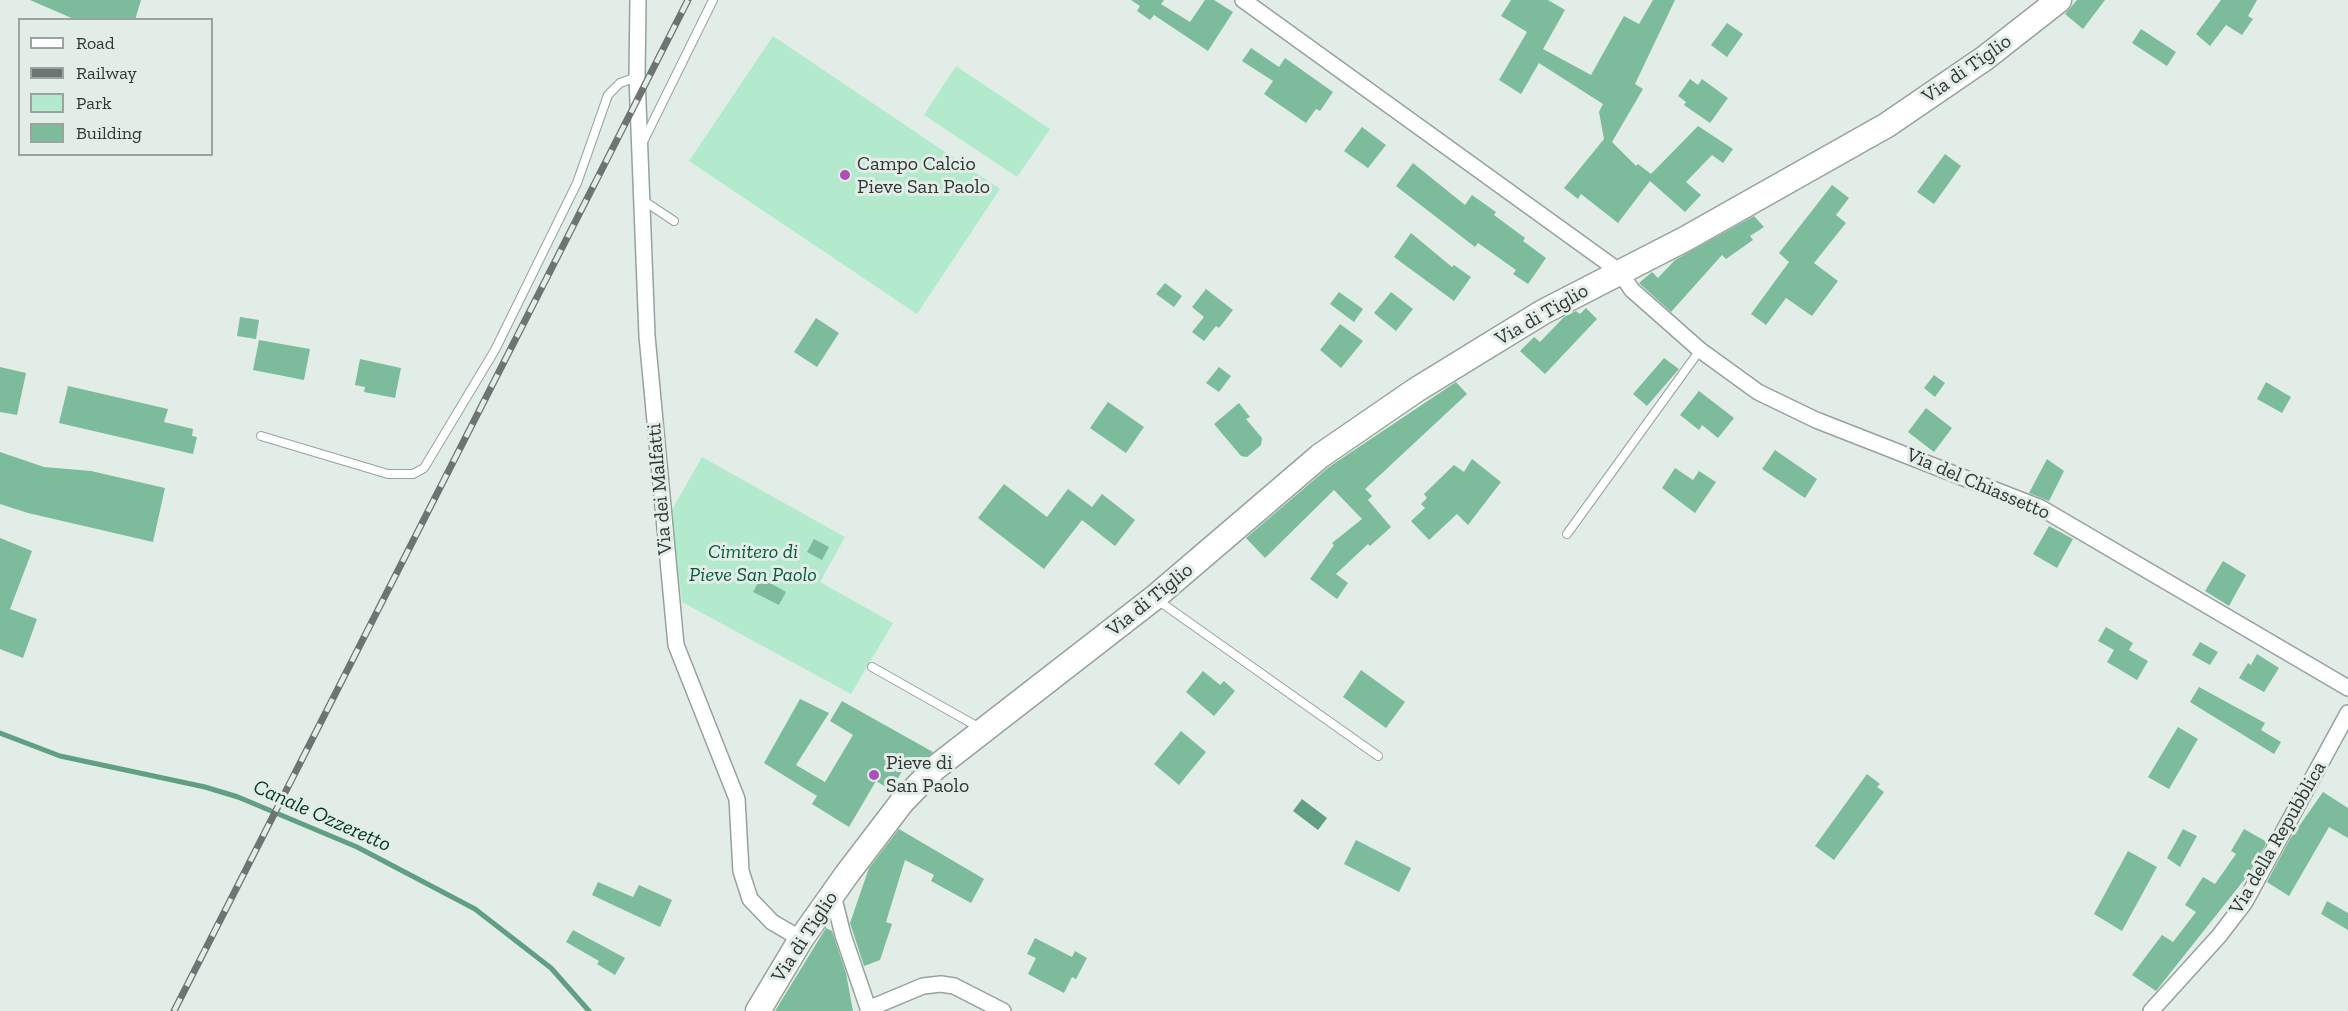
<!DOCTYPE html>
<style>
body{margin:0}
#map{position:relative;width:2348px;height:1011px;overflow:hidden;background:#e2ede7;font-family:"Zilla Slab",serif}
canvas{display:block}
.legend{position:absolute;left:18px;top:18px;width:195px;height:138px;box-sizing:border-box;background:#e2ede7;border:2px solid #9ba39f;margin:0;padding:8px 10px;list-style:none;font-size:18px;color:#313533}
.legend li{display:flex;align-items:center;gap:12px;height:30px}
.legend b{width:30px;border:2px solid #9ba39f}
</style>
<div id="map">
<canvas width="2348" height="1011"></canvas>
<ul class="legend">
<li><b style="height:8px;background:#fff"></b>Road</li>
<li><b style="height:8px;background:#6e7471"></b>Railway</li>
<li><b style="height:16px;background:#b3e9cd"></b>Park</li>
<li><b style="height:16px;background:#7cbc9c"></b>Building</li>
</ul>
</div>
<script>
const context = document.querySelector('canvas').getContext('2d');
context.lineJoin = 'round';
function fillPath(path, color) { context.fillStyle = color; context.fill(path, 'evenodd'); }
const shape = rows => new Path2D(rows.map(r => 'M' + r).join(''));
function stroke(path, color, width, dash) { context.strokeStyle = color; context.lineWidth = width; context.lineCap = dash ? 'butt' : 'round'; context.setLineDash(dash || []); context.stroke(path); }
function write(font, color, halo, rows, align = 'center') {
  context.font = font + ' "Zilla Slab",serif'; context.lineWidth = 6; context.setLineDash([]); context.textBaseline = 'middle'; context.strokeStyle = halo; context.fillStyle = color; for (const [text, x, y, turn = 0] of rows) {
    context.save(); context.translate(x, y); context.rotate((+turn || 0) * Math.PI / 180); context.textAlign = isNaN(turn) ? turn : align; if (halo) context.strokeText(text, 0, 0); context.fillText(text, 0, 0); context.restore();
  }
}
fillPath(shape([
 [773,36,1000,189,917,314,689,161],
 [956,66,1050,129,1017,177,924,115],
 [702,457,845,537,820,582,893,623,851,694,682,602,670,513]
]), '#b3e9cd');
fillPath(shape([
 [1302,799,1327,818,1318,830,1293,811]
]), '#609f81');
stroke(shape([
 [0,733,60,756,205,787,238,797,357,847,475,909,551,968,589,1011]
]), '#609f81', 5);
fillPath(shape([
 [30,0,141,0,135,20,76,20],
 [1131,0,1164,0,1161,4,1190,22,1205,0,1214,0,1233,12,1208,51,1154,15,1150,20,1137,11,1140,6],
 [1511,0,1548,0,1565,10,1543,49,1591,75,1624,16,1639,24,1653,0,1675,0,1635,84,1643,89,1612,142,1636,166,1638,164,1651,174,1698,126,1733,149,1723,163,1712,155,1686,182,1701,195,1685,212,1650,181,1618,223,1581,194,1578,199,1564,188,1604,139,1599,112,1603,104,1539,63,1521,94,1499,80,1527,32,1501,16],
 [2077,0,2105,0,2083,29,2065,14],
 [2221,0,2257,0,2248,16,2253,19,2242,35,2226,25,2210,46,2196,34],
 [1727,23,1743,34,1727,57,1711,45],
 [2141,29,2176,52,2167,66,2132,43],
 [1251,48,1279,67,1285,58,1333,92,1320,111,1316,109,1306,123,1264,94,1273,81,1242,61],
 [1690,79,1698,85,1702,79,1728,98,1710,123,1684,105,1686,102,1678,96],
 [1362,127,1386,145,1368,168,1344,151],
 [1945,154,1961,166,1934,204,1917,192],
 [1413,163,1465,205,1472,195,1496,212,1494,215,1525,238,1523,241,1546,258,1528,284,1513,274,1516,270,1478,243,1475,247,1396,186],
 [1832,185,1849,198,1836,215,1846,223,1814,263,1838,281,1812,316,1786,298,1766,325,1751,314,1789,262,1779,253],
 [1754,216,1764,227,1750,236,1753,240,1726,259,1722,255,1671,312,1639,283,1652,272,1658,278,1675,260],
 [1411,233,1452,267,1454,265,1471,277,1454,301,1394,257],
 [1165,283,1182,296,1174,307,1156,294],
 [1206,289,1233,310,1219,328,1216,326,1204,341,1192,332,1204,317,1192,307],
 [1339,292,1363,309,1354,322,1330,304],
 [1391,292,1413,309,1396,331,1374,313],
 [1586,308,1597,319,1545,374,1520,351,1534,337,1540,342,1564,317,1576,311,1580,314],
 [240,317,259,320,256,339,237,336],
 [816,318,839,333,817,367,794,352],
 [1340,324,1363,341,1341,368,1320,350],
 [259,340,310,349,304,380,253,370],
 [1664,358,1679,369,1647,406,1633,394],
 [360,359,401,368,395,398,364,392,365,387,355,385],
 [0,367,26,373,17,415,0,412],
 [1219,367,1231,376,1219,392,1206,383],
 [1934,375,1945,383,1935,397,1924,388],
 [1456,382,1467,394,1365,489,1372,496,1368,500,1391,527,1370,546,1368,544,1336,574,1348,583,1337,599,1310,579,1334,545,1332,543,1362,519,1334,490,1265,558,1246,538,1329,467],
 [2266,382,2291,397,2282,413,2257,399],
 [68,386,168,409,164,422,193,429,192,436,197,437,193,454,59,423],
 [1699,391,1734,418,1718,438,1702,425,1699,430,1680,415],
 [1108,402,1144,427,1126,453,1090,428],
 [1239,403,1250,417,1246,419,1262,438,1261,445,1247,457,1241,456,1214,424],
 [1926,408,1952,428,1934,452,1908,432],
 [1775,450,1817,479,1805,498,1762,469],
 [0,452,44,467,91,471,165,488,153,542,28,513,0,504],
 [1472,459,1501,482,1468,525,1457,514,1429,540,1411,521,1425,508,1421,504,1427,498,1424,494,1454,465,1464,472],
 [2047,459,2064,471,2049,501,2029,493],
 [1675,468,1693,480,1699,471,1716,482,1695,513,1662,488],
 [1004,484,1047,517,1068,489,1092,507,1102,494,1135,520,1115,546,1082,520,1044,569,978,518],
 [2049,526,2073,539,2057,568,2033,554],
 [0,538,32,551,10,609,37,619,23,658,0,649],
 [814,539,829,547,822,560,807,552],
 [2223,561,2246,575,2229,606,2205,591],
 [761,578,786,592,779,605,753,592],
 [2106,627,2133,643,2129,650,2148,661,2137,680,2107,662,2114,650,2098,641],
 [2200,642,2218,652,2210,665,2192,655],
 [2257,654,2279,668,2264,692,2239,678,2248,663,2251,665],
 [1361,670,1405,702,1386,728,1343,697],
 [1203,671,1220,685,1224,681,1235,691,1214,716,1186,692],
 [2199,687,2265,723,2261,730,2281,742,2274,754,2190,702],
 [800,699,829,713,796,765,825,782,853,735,830,721,842,701,933,752,911,772,904,768,891,790,876,781,849,827,812,804,817,796,764,763],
 [2178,727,2198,739,2169,789,2148,777],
 [1181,731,1206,752,1179,785,1154,764],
 [1867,774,1880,784,1877,787,1884,792,1834,860,1815,846],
 [2323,792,2348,808,2348,838,2329,827,2289,896,2267,882,2290,839],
 [899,829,984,879,971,903,931,881,934,875,905,860,886,922,892,924,880,960,864,966,850,923,869,868],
 [2183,829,2197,836,2180,867,2167,858],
 [2244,829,2267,842,2248,875,2156,991,2132,975,2162,935,2173,942,2196,912,2185,905,2203,877,2215,884,2236,854,2231,851],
 [1356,840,1411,868,1399,892,1344,864],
 [2128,851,2157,867,2122,931,2094,914],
 [598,882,633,897,639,885,672,900,660,927,592,895],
 [2327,901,2348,913,2348,930,2321,914],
 [826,928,832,931,846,973,853,1011,775,1011],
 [573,930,625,958,615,975,597,964,599,961,566,942],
 [1035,938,1072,957,1075,951,1087,958,1076,979,1072,977,1064,993,1028,974,1036,958,1027,954]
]), '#7cbc9c');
const service = shape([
 [643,142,713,0],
 [641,199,674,221],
 [261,436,388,474,413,474,424,468,495,350,577,183,608,95,620,83,637,77],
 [1567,534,1700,350],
 [1156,599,1378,756],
 [872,667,980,728]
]);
const minor = shape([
 [638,0,637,77,647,336,676,645,737,799,741,871,750,899,772,922,801,939],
 [1243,0,1619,271,1632,290,1700,350,1758,392,1816,420,2041,508,2348,688],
 [833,895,843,935,869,1011],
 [868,1009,923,986,941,984,954,986,1003,1011],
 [2151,1011,2219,936,2245,902,2348,713]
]);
const primary = shape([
 [758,1011,801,939,847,874,902,802,935,768,1154,598,1320,456,1416,390,1543,312,1685,239,1887,125,1985,58,2059,0]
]);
stroke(service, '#97a29c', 10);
stroke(minor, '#97a29c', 18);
stroke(primary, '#97a29c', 27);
stroke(service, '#fff', 8);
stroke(minor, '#fff', 15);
stroke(primary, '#fff', 24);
const rail = shape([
 [174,1011,688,0]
]);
stroke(rail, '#6e7471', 7);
stroke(rail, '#e2ede7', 4.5, [14]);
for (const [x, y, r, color] of [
 [845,175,6,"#af50b9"],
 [874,775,6,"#af50b9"]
]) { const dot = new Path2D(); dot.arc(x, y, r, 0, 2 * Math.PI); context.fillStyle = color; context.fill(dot); stroke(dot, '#e2ede7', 2); }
write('20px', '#313533', '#e2ede7', [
 ["Via di Tiglio",1967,69,-35],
 ["Via di Tiglio",1542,315,-30],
 ["Via del Chiassetto",1978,484,23],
 ["Via dei Malfatti",660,489,-95],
 ["Via di Tiglio",1150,600,-39],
 ["Via della Repubblica",2278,838,-60],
 ["Via di Tiglio",805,937,-57]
]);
write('20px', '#313533', '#e2ede7', [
 ["Campo Calcio",857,164],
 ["Pieve San Paolo",857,187],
 ["Pieve di",886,763],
 ["San Paolo",886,786]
], 'left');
write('italic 20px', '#065a3c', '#e2ede7', [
 ["Cimitero di",753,552],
 ["Pieve San Paolo",753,575]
]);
write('italic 21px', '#003722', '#e2ede7', [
 ["Canale Ozzeretto",322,816,24]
]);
</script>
